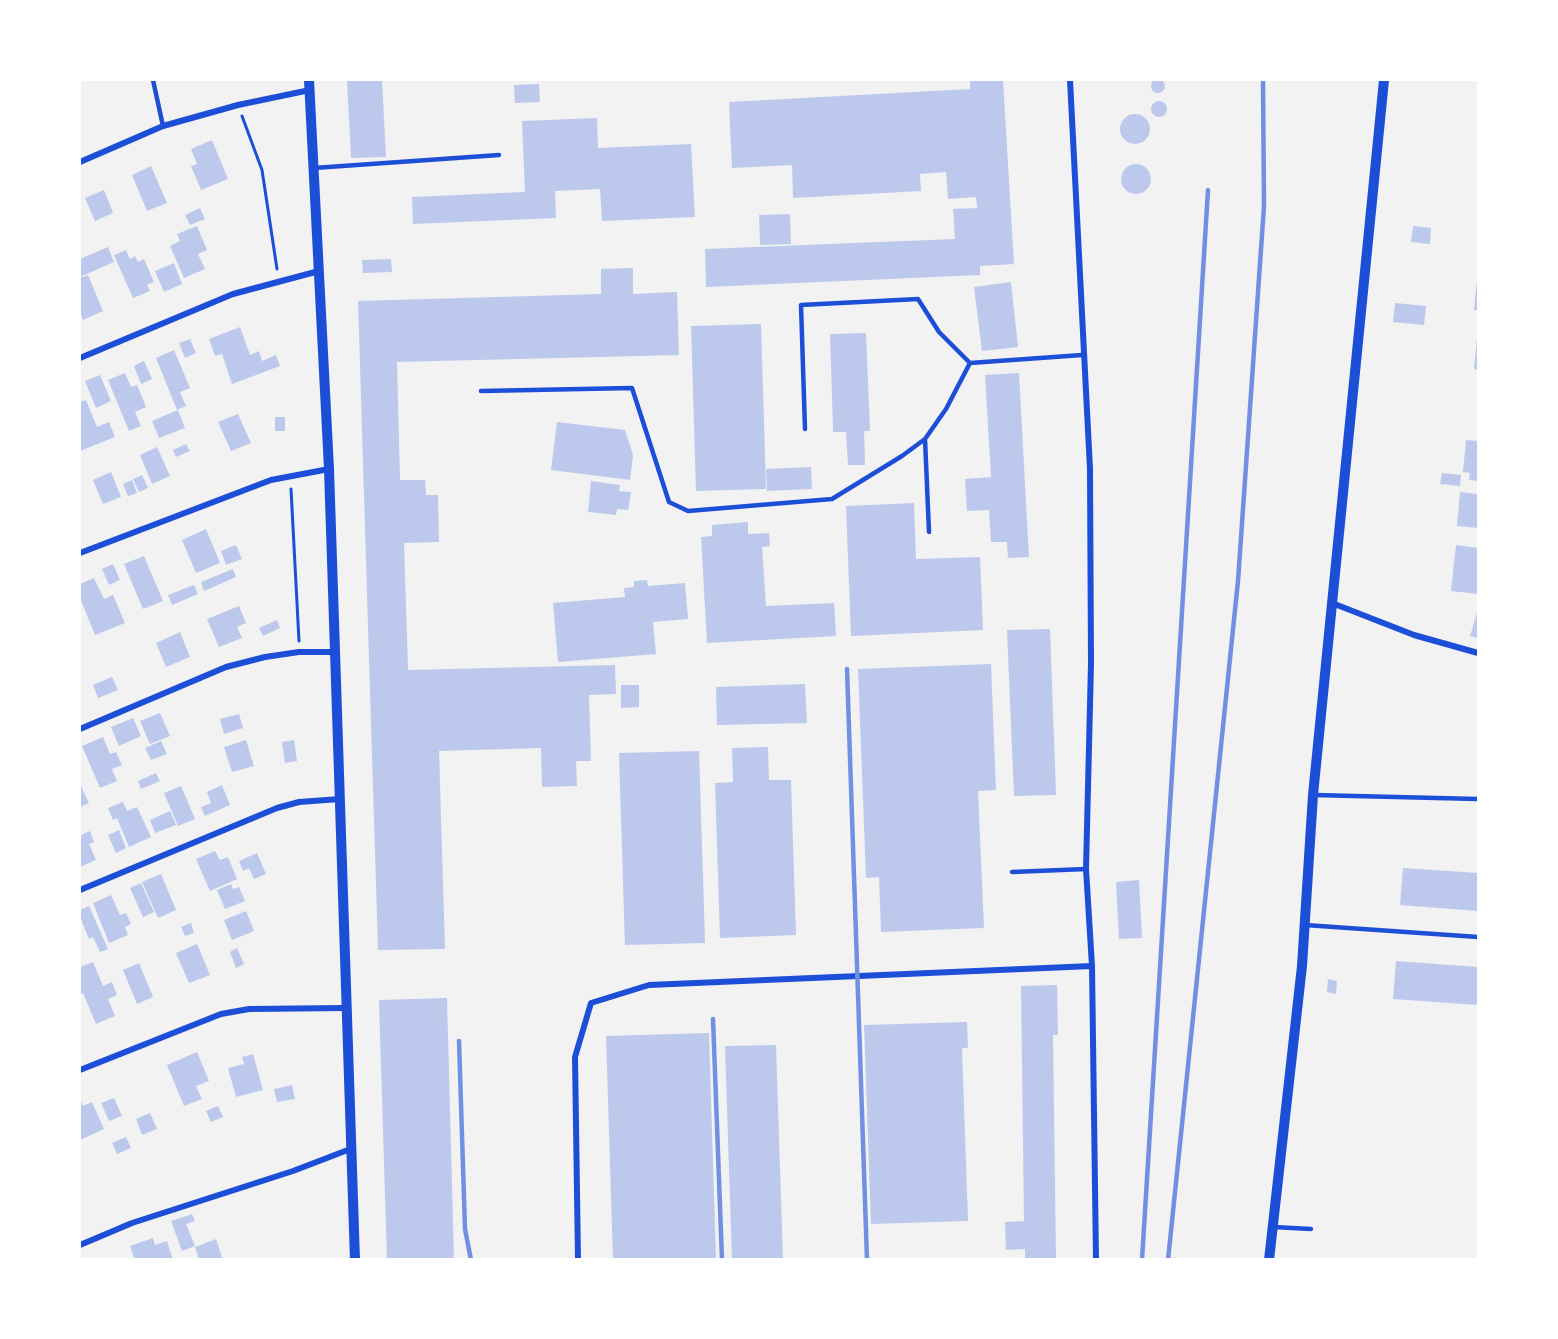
<!DOCTYPE html>
<style>
body{margin:0}
#map{position:relative;width:1558px;height:1339px;overflow:hidden;background:#f2f2f2;font-family:"DM Sans",sans-serif}
canvas{display:block}
.frame{position:absolute;inset:0;border:81px solid #fff;pointer-events:none}
</style>
<div id="map">
<canvas width="1558" height="1339"></canvas>
<div class="frame"></div>
</div>
<script>
const context = document.querySelector('canvas').getContext('2d');
context.lineJoin = 'round';
function fillPath(path, color) { context.fillStyle = color; context.fill(path, 'evenodd'); }
const shape = rows => new Path2D(rows.map(r => 'M' + r).join(''));
function stroke(path, color, width, dash) { context.strokeStyle = color; context.lineWidth = width; context.lineCap = dash ? 'butt' : 'round'; context.setLineDash(dash || []); context.stroke(path); }
fillPath(shape([
 '1151 86a7 7 0 1 1 14 0a7 7 0 1 1-14 0Z',
 [347,80,382,80,386,157,351,158],
 [970,80,1003,80,1014,264,980,266,980,275,706,287,705,249,955,239,953,209,977,208,976,197,948,199,946,172,920,174,921,191,793,198,792,165,732,168,729,102,970,89],
 [539,84,540,102,515,103,514,85],
 '1151 109a8 8 0 1 1 16 0a8 8 0 1 1-16 0Z',
 '1120 129a15 15 0 1 1 30 0a15 15 0 1 1-30 0Z',
 [597,118,598,148,691,144,695,217,602,221,600,189,555,191,556,218,413,224,412,197,525,192,522,121],
 [212,140,228,179,201,190,191,166,197,164,191,149],
 '1121 179a15 15 0 1 1 30 0a15 15 0 1 1-30 0Z',
 [151,166,167,203,147,211,132,175],
 [104,190,113,213,95,221,85,198],
 [200,208,205,219,190,225,185,215],
 [790,214,791,244,760,245,759,215],
 [197,226,207,250,198,254,205,269,184,278,170,246,180,241,177,234],
 [1413,226,1431,228,1430,244,1411,242],
 [108,247,114,262,80,277,80,259],
 [126,250,130,259,135,256,138,262,144,259,154,282,147,285,150,291,133,298,114,255],
 [391,259,392,272,363,273,362,260],
 [174,263,182,284,164,292,155,271],
 [633,268,633,294,677,292,679,355,397,362,400,480,425,480,426,495,438,495,439,542,404,543,408,670,615,665,616,694,589,695,591,761,576,761,577,786,542,787,541,748,439,751,445,949,378,950,358,301,601,294,601,269],
 [88,275,103,311,83,320,80,313,80,278],
 [1477,279,1478,280,1478,310,1474,310],
 [1011,282,1018,347,982,351,974,287],
 [1395,303,1426,306,1424,325,1393,322],
 [761,324,766,489,696,491,691,326],
 [240,327,250,355,259,351,262,361,276,355,280,366,232,384,222,354,215,356,209,339],
 [866,333,870,431,864,431,865,465,848,465,846,432,833,432,830,334],
 [1477,338,1478,338,1478,370,1474,369],
 [190,339,196,353,185,358,179,343],
 [174,350,190,388,180,392,186,406,177,410,156,358],
 [144,361,152,379,141,384,134,366],
 [125,373,131,387,137,385,146,407,135,412,141,426,129,431,108,380],
 [1019,373,1029,557,1008,558,1007,542,991,542,989,510,967,511,965,479,991,477,985,375],
 [100,375,111,401,96,408,85,381],
 [86,400,97,427,109,422,115,437,80,451,80,402],
 [178,410,185,428,159,438,152,421],
 [238,414,251,443,231,451,218,422],
 [275,417,285,417,285,431,275,431],
 [557,422,625,430,633,455,630,480,551,470],
 [1466,440,1478,441,1478,481,1469,480,1470,473,1463,472],
 [186,444,190,451,176,457,173,450],
 [157,447,170,476,152,484,140,455],
 [811,467,812,489,767,491,766,469],
 [111,472,121,497,103,504,93,480],
 [1442,473,1461,475,1460,486,1440,484],
 [142,475,148,488,139,492,133,479],
 [132,480,137,493,128,496,123,484],
 [591,481,620,485,619,491,631,492,628,510,617,509,616,515,588,512],
 [1460,492,1478,494,1478,528,1457,526],
 [914,503,916,559,980,557,983,630,851,636,846,506],
 [748,522,748,534,769,533,770,546,762,547,766,606,834,603,836,636,707,643,701,537,712,536,712,525],
 [206,529,220,563,196,573,182,540],
 [236,545,242,559,226,565,221,551],
 [1456,545,1478,548,1478,594,1451,591],
 [144,556,163,601,143,609,124,564],
 [113,564,120,580,109,585,102,569],
 [233,569,236,577,204,591,201,582],
 [94,578,104,599,113,595,125,623,95,635,80,598,80,584],
 [647,580,648,586,685,583,688,619,653,622,656,654,558,662,553,603,625,597,624,588,634,587,634,581],
 [194,585,198,594,172,605,168,595],
 [239,606,246,623,237,627,242,638,219,647,207,619],
 [1478,610,1478,638,1470,636],
 [277,620,280,628,263,636,259,628],
 [1050,629,1056,795,1014,796,1007,630],
 [180,632,190,657,166,667,156,643],
 [991,664,996,790,978,791,984,928,881,932,879,877,866,878,858,669],
 [112,677,118,690,98,698,93,685],
 [805,684,807,723,717,725,716,687],
 [621,685,639,685,639,707,621,708],
 [160,713,170,736,150,744,140,721],
 [239,714,243,728,224,734,220,719],
 [133,718,141,736,119,746,111,727],
 [103,737,110,754,116,752,122,765,112,769,117,781,100,788,82,746],
 [246,740,254,766,232,772,224,747],
 [294,740,297,761,285,763,282,742],
 [161,741,167,754,151,760,145,748],
 [768,747,769,780,791,780,796,935,720,938,715,783,733,782,732,748],
 [699,751,705,943,625,945,619,753],
 [156,773,160,781,141,789,138,781],
 [222,785,230,805,205,816,201,807,211,803,207,792],
 [81,786,89,803,80,807,80,787],
 [181,786,195,819,178,826,164,793],
 [123,802,127,811,137,807,151,837,129,847,117,818,113,820,108,808],
 [170,811,176,825,155,833,150,820],
 [80,830,81,835,90,831,94,842,89,844,96,860,80,867],
 [119,830,126,848,116,853,108,835],
 [215,851,220,860,228,857,237,879,210,891,196,859],
 [257,853,266,874,254,879,249,868,243,871,239,861],
 [1403,868,1478,873,1478,911,1400,905],
 [161,874,176,910,158,918,142,882],
 [1139,880,1142,938,1119,939,1116,882],
 [141,883,154,912,143,917,130,888],
 [231,884,233,889,239,887,245,901,225,909,217,890],
 [111,895,120,915,126,913,131,924,125,927,128,935,109,943,93,903],
 [89,906,108,949,100,952,93,937,89,939,80,917,80,910],
 [246,911,254,931,232,940,224,920],
 [191,923,194,933,185,936,181,927],
 [197,944,210,975,189,983,176,953],
 [237,948,244,964,236,968,230,952],
 [1396,961,1478,967,1478,1005,1393,999],
 [93,962,103,986,112,982,117,995,108,999,115,1016,96,1024,83,993,80,995,80,967],
 [139,963,153,997,137,1004,123,970],
 [1328,979,1337,981,1336,994,1327,992],
 [1057,985,1058,1035,1053,1035,1056,1260,1025,1260,1025,1249,1006,1250,1005,1222,1024,1221,1021,986],
 [447,998,454,1260,387,1260,379,1000],
 [967,1022,968,1048,962,1048,968,1221,871,1224,864,1025],
 [709,1033,716,1260,613,1260,606,1036],
 [776,1045,783,1260,732,1260,725,1046],
 [197,1052,209,1081,196,1086,202,1099,184,1106,167,1065],
 [253,1054,263,1090,236,1097,228,1068,244,1064,242,1057],
 [292,1085,295,1099,277,1102,274,1089],
 [80,1098,83,1106,92,1102,104,1129,80,1140],
 [114,1098,122,1116,109,1121,101,1103],
 [218,1106,223,1117,211,1122,206,1111],
 [150,1113,157,1129,142,1135,136,1119],
 [126,1137,131,1148,117,1154,112,1143],
 [192,1214,195,1221,186,1224,195,1246,182,1251,171,1221],
 [153,1238,155,1245,167,1241,173,1260,135,1260,130,1246],
 [216,1239,223,1260,199,1260,195,1247]
]), '#bdc9ec');
stroke(shape([
 [242,116,262,170,277,269],
 [291,489,299,641]
]), '#1d4ed8', 3);
stroke(shape([
 [153,80,163,126],
 [314,168,499,155],
 [481,391,632,388,669,502,688,511,832,499,902,456,925,439,946,409,970,363],
 [805,429,801,305,918,299,939,332,970,363,1082,355],
 [925,439,929,532],
 [1313,795,1478,799],
 [1012,872,1086,869],
 [1305,925,1478,937],
 [1273,1227,1311,1229]
]), '#1d4ed8', 4.5);
stroke(shape([
 [1070,80,1090,469,1091,664,1086,869,1092,966,1096,1260],
 [80,162,163,126,238,105,310,90],
 [80,358,233,294,319,271],
 [80,553,271,480,329,469],
 [1332,603,1414,635,1478,653],
 [80,729,226,667,265,657,299,652,336,652],
 [80,890,277,808,299,802,340,799],
 [80,1070,221,1014,249,1009,345,1008],
 [80,1245,132,1223,293,1171,353,1148],
 [578,1260,575,1057,591,1003,649,985,1092,966]
]), '#1d4ed8', 6);
stroke(shape([
 [309,80,329,469,355,1260],
 [1269,1260,1302,966,1313,795,1384,80]
]), '#1d4ed8', 10);
stroke(shape([
 [847,669,867,1260],
 [713,1019,722,1260],
 [459,1041,465,1229,471,1260],
 [1142,1260,1208,190],
 [1168,1260,1238,581,1264,206,1263,80]
]), '#7290e2', 4.5);
</script>
